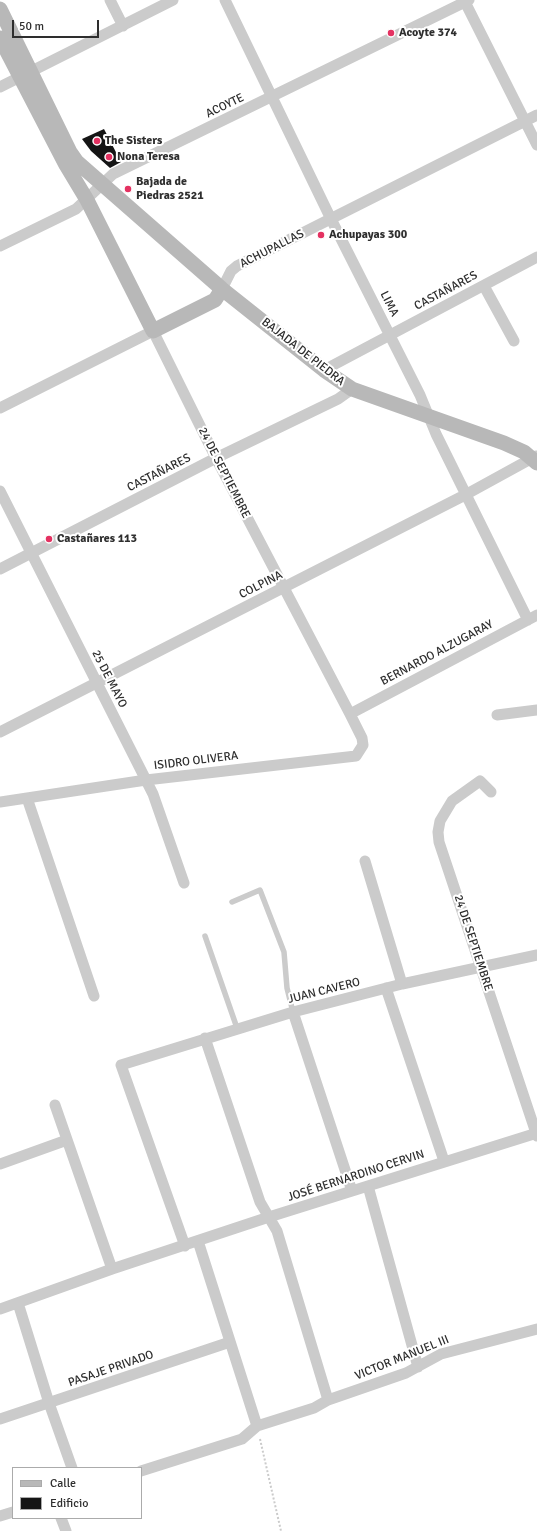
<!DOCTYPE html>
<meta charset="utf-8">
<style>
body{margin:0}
#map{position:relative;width:537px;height:1531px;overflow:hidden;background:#fff;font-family:Signika,sans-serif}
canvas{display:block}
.legend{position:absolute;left:12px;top:1467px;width:130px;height:52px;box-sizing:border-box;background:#fff;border:1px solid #ababab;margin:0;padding:5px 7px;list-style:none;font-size:12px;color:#2e2e2e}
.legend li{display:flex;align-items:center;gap:8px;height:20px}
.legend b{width:20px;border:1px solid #ababab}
.scale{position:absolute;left:12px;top:20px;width:87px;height:18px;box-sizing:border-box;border:2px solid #2e2e2e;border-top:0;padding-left:5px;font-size:12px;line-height:14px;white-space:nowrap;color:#2e2e2e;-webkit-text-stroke:3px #fff;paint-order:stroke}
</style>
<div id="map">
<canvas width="537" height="1531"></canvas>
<ul class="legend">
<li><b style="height:5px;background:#b8b8b8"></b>Calle</li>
<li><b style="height:11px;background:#151515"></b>Edificio</li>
</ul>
<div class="scale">50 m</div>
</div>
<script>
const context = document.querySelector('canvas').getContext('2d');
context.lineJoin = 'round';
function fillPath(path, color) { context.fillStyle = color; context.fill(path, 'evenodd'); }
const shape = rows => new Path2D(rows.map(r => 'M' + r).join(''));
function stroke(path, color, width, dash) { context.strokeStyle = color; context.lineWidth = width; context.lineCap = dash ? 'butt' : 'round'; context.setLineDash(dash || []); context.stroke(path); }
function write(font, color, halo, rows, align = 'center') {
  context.font = font + ' Signika,sans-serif'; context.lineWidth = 4; context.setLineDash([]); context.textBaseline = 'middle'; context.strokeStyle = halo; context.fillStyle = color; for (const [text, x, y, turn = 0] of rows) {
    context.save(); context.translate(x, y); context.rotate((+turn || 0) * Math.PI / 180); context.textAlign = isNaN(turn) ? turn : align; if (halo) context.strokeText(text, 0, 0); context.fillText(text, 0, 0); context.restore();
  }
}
fillPath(shape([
 [104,129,121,162,110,168,91,151,82,139]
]), '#151515');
stroke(shape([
 [260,1439,281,1531]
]), '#cbcbcb', 2, [2, 2]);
stroke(shape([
 [232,902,260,890,284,952,287,988,293,1012],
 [205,936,237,1028]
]), '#cbcbcb', 5.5);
stroke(shape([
 [110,0,123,26],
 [225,0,331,219,420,395,436,434,528,620],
 [464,0,537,145],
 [0,87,173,0],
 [0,246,76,209,113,174,469,0],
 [484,286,514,341],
 [222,289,231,271,237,266,537,115],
 [324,370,537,257],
 [0,408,153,331,216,458,350,714,362,738,363,745,356,756,146,780,0,802],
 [0,491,153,794,184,883],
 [0,569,216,458,338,399,352,389],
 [350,714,537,615],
 [497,715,537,710],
 [0,732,465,495,536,456],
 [491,792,480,781,452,801,440,821,438,832,439,842,537,1136],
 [27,798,94,996],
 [365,861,402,984],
 [386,988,444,1161],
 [293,1012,352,1191],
 [205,1038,260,1202,277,1231,328,1400],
 [55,1105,112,1269],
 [0,1164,67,1140],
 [368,1186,418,1367],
 [198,1241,257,1426],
 [185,1246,121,1065,293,1012,402,984,537,955],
 [18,1303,49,1403,72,1468],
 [0,1309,112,1269,269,1217,537,1133],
 [0,1419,230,1342],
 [257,1426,314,1408,328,1400,406,1373,441,1354,537,1329],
 [141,1471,242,1439,257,1426],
 [0,1516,13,1512],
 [61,1518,66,1531]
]), '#cbcbcb', 11);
stroke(shape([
 [0,9,70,152,77,162,222,289,324,370,352,389,504,443,524,452,537,463],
 [0,38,66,165,87,200,153,331,215,300,222,289]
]), '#b8b8b8', 15);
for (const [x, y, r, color] of [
 [391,33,4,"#e43161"],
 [97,141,4,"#e43161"],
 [109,157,4,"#e43161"],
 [128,189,4,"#e43161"],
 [321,235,4,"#e43161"],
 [49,539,4,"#e43161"]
]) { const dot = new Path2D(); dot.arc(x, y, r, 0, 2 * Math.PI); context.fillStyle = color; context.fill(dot); stroke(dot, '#fff', 1.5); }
write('bold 12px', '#2e2e2e', '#fff', [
 ["Acoyte 374",399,33],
 ["The Sisters",105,141],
 ["Nona Teresa",117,157],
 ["Bajada de",136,182],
 ["Piedras 2521",136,196],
 ["Achupayas 300",329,235],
 ["Castañares 113",57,539]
], 'left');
write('12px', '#2e2e2e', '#fff', [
 ["ACOYTE",225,106,-26],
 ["ACHUPALLAS",272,249,-27],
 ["CASTAÑARES",446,291,-28],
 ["LIMA",389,304,63],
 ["BAJADA DE PIEDRA",303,352,38],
 ["CASTAÑARES",159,473,-27],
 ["24 DE SEPTIEMBRE",224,473,63],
 ["COLPINA",261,585,-27],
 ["BERNARDO ALZUGARAY",437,653,-28],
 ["25 DE MAYO",109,679,63],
 ["ISIDRO OLIVERA",196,761,-7],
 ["24 DE SEPTIEMBRE",473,943,72],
 ["JUAN CAVERO",324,991,-14],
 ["JOSÉ BERNARDINO CERVIN",356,1176,-18],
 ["VICTOR MANUEL III",402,1358,-22],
 ["PASAJE PRIVADO",111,1369,-19]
]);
</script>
